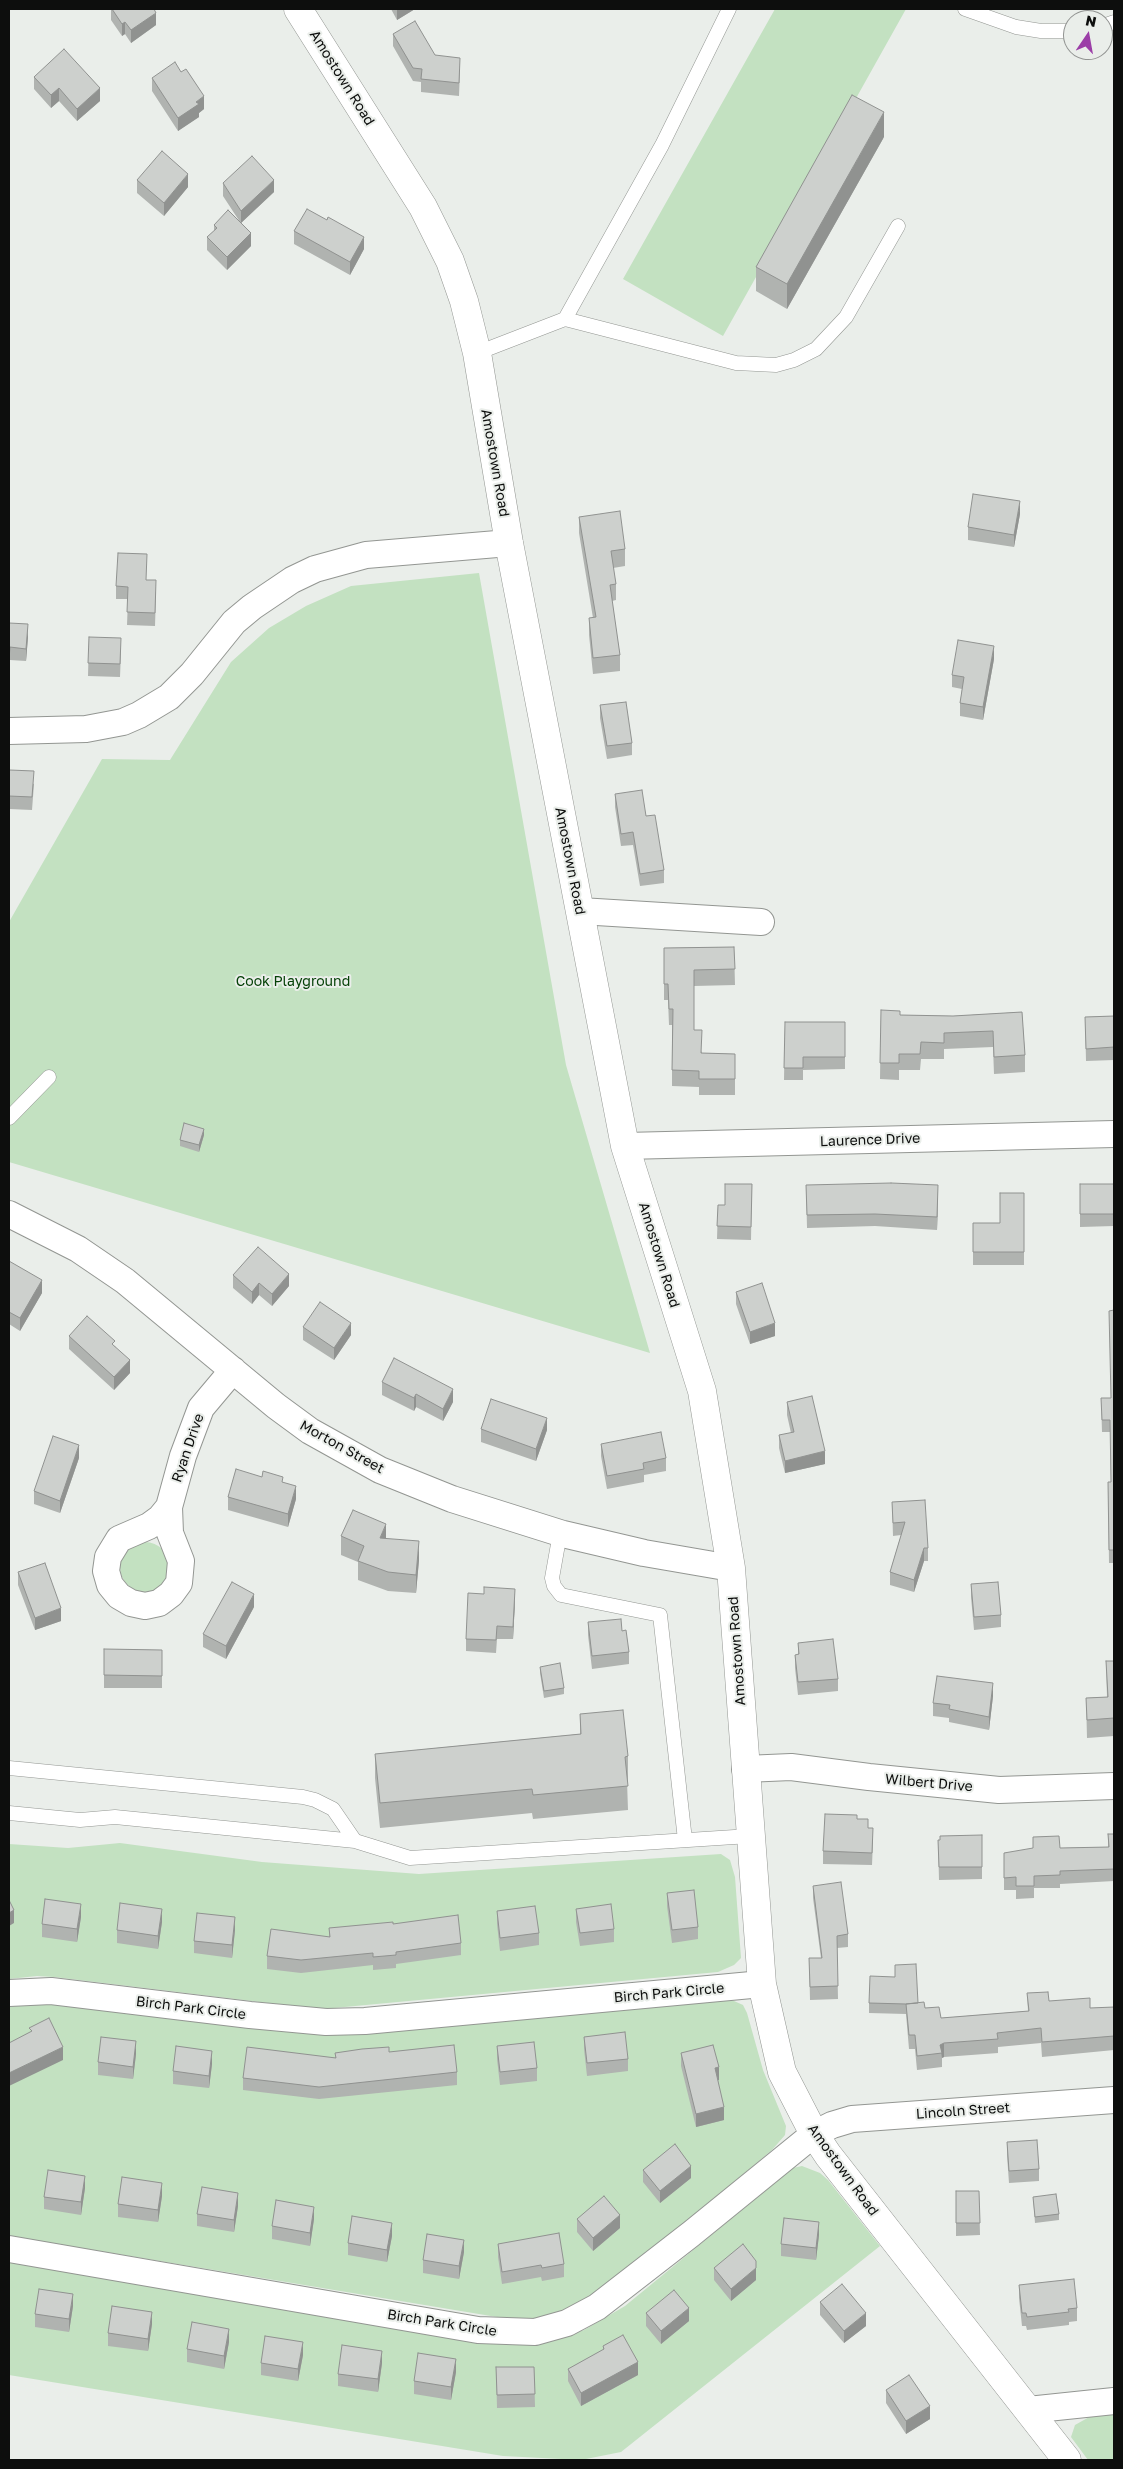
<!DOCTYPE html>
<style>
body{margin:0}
#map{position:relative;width:1123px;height:2469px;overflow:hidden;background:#eaeeea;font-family:"Golos Text",sans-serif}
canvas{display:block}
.frame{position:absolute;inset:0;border:10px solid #0d0e0d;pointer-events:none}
.north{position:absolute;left:1063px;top:10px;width:50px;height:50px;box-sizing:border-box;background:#eaeeea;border:1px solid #929492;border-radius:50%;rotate:12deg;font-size:14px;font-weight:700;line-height:20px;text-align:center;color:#0d0e0d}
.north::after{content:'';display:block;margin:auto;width:18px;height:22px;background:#9b3ea7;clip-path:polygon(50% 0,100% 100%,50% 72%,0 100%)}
</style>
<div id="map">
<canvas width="1123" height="2469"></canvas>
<div class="frame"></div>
<div class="north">N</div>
</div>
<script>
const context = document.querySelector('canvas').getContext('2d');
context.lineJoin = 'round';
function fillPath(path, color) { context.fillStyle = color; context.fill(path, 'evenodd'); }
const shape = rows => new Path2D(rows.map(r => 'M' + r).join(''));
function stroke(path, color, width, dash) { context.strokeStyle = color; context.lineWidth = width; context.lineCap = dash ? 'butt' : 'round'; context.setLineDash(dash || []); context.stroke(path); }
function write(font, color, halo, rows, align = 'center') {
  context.font = font + ' "Golos Text",sans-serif'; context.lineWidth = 4; context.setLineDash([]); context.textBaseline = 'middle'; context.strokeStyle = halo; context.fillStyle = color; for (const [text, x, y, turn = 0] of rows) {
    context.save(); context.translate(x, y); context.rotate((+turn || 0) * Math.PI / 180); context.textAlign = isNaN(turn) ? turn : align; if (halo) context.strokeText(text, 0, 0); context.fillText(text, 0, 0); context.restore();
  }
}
fillPath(shape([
 [775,9,906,9,723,336,623,279],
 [479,573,566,1065,650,1353,9,1162,9,922,102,759,170,760,231,662,269,628,306,606,351,586],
 '120 1567a25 25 0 1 1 50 0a25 25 0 1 1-50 0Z',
 [120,1843,262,1862,419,1874,721,1854,730,1860,735,1877,741,1958,734,1965,718,1972,334,2008,309,2008,54,1977,37,1976,9,1979,9,1844,68,1848],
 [725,1997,743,2005,747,2013,763,2070,786,2126,785,2135,772,2150,712,2201,572,2310,527,2322,9,2236,9,2004,24,2000,291,2030],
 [802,2166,820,2173,828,2180,880,2246,621,2452,581,2460,503,2456,9,2375,9,2260,567,2336,584,2330,625,2306,793,2168],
 [1114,2411,1114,2460,1088,2460,1071,2437,1075,2425,1091,2416]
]), '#c3e1c1');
const lane = shape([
 [965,9,1016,27,1041,31,1073,31],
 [1103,26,1114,22],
 [565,319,736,363,776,365,794,360,816,349,846,317,898,226],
 [477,353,565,319,662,145,729,9],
 [9,1118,49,1077],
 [560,1533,552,1578,554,1586,561,1595,660,1615,685,1840],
 [9,1768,303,1797,315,1800,333,1809,355,1841],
 [9,1813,80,1820,115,1817,355,1841,410,1858,750,1836]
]);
const street = shape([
 [9,731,86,729,123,722,139,715,169,697,192,674,234,622,252,607,292,580,315,569,366,555,509,543],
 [580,911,761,922],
 [625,1146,1114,1134],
 [9,1214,78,1249,125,1281,276,1406,310,1431,380,1470,452,1499,563,1534,644,1553,731,1568],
 [169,1507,170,1533,181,1561,179,1583,171,1594,159,1603,145,1606,131,1603,119,1596,110,1585,106,1571,108,1557,119,1539,149,1526,160,1518,169,1507],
 [169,1507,183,1456,201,1408,233,1370],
 [745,1769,791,1767,869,1777,999,1790,1114,1786],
 [9,1993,51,1991,250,2015,326,2022,365,2021,762,1984],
 [9,2249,478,2330,535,2332,567,2323,597,2307,691,2234,814,2134,832,2125,852,2119,1114,2100],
 [1028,2410,1114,2401]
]);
const secondary = shape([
 [298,9,423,207,450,261,464,301,477,353,509,543,625,1146,702,1391,731,1568,762,1984,782,2072,814,2134,828,2155,1067,2460]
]);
stroke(lane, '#939692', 15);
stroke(street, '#939692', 28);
stroke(secondary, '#939692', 29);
stroke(lane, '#fff', 14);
stroke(street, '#fff', 26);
stroke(secondary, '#fff', 28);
fillPath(shape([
 [111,9,154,9,156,25,131,43,125,34,122,36,111,20],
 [391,9,415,9,397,20],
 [393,34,435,55,460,70,459,96,421,92,421,82,413,81,393,46],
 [34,77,100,101,77,121,59,101,51,108,34,89],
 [152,78,204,109,199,113,199,117,178,131,152,91],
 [884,137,787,309,756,291,756,267],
 [137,180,188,187,164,216,137,193],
 [223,183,274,192,241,223,251,246,227,270,207,250,207,237,214,231,214,225,240,222,223,196],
 [327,220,364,249,350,275,294,244,294,231],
 [1020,514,1014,547,968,540,968,527],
 [579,517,625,549,625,566,613,568,616,584,616,600,612,601,620,655,620,671,593,674,589,635,589,618,593,618,579,533],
 [147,580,156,593,155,626,127,625,128,599,116,599,116,586],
 [9,623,28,637,26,661,10,660,9,672],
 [89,637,121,651,120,677,88,676],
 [994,659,983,720,960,716,960,703,962,689,952,687,952,675],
 [600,705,632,743,632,755,607,759,600,718],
 [9,770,34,784,32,810,9,809],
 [615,794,646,816,664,870,664,883,640,886,633,845,621,846,615,807],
 [734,947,735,985,694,986,694,1030,702,1053,735,1054,735,1095,699,1095,699,1087,672,1086,672,1025,669,1025,668,1000,664,1000,664,948],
 [881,1010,900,1015,953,1016,1022,1012,1025,1055,1025,1072,994,1074,993,1047,944,1049,944,1059,921,1059,920,1070,899,1070,899,1080,880,1079],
 [1114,1016,1114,1060,1086,1061,1085,1017],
 [785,1022,845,1022,845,1069,803,1070,803,1080,784,1080],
 [204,1135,199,1152,180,1146,180,1140],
 [752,1184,751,1240,717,1239,718,1205,725,1205],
 [1080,1184,1114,1184,1114,1226,1080,1227],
 [806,1185,938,1198,937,1230,875,1226,807,1228],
 [1024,1193,1024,1265,973,1265,973,1223,1000,1223],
 [9,1261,42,1293,20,1331,9,1324],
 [233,1275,289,1286,272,1306,259,1295,252,1304,233,1288],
 [736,1292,775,1336,750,1344,736,1304],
 [1114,1310,1114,1563,1109,1563,1108,1482,1111,1482,1110,1432,1102,1432,1101,1398,1111,1398],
 [303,1327,351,1335,334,1360,303,1340],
 [69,1336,115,1346,130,1373,114,1390,69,1349],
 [382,1382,453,1402,443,1421,416,1407,414,1411,382,1395],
 [787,1402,825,1464,785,1473,779,1448,779,1435,791,1433,787,1415],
 [481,1429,547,1430,536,1461,481,1442],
 [601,1444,666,1458,666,1471,644,1475,644,1482,607,1489,601,1456],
 [79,1458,60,1513,34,1504,34,1491],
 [283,1483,296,1499,288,1527,228,1510,228,1497],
 [892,1502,928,1548,928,1561,924,1561,914,1592,890,1585,890,1572,901,1535,893,1536],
 [341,1536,386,1538,419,1560,416,1593,388,1591,358,1580,358,1562,341,1555],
 [18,1572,61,1621,35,1630,18,1585],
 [971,1584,1001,1615,1001,1627,974,1630,971,1597],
 [515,1601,513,1639,497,1639,496,1653,466,1651,466,1639],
 [254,1607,226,1659,203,1647,203,1634],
 [588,1622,622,1631,629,1652,629,1664,592,1669,588,1635],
 [798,1643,838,1679,838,1691,798,1695,795,1668,795,1655,798,1655],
 [104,1649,162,1650,162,1688,104,1688],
 [1106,1661,1114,1661,1114,1736,1087,1738,1086,1698,1107,1697],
 [540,1667,564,1688,564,1694,544,1698,540,1673],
 [993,1696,989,1730,949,1722,949,1718,933,1716,933,1703],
 [580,1714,628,1756,628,1781,627,1781,628,1810,533,1819,532,1813,380,1828,375,1778,375,1754,580,1734],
 [857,1819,873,1841,872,1865,823,1864,823,1851],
 [1108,1834,1114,1834,1114,1881,1060,1884,1060,1888,1034,1888,1034,1898,1016,1899,1016,1890,1004,1890,1004,1853,1060,1848,1108,1847],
 [938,1840,982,1867,982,1879,939,1880],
 [813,1886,848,1934,848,1947,837,1948,838,1999,810,2000,809,1958,821,1958,813,1898],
 [667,1893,698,1927,698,1939,672,1943,667,1906],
 [576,1909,614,1929,614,1942,580,1946,576,1922],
 [497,1911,539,1933,539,1945,500,1951,497,1924],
 [81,1917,77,1942,42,1937,42,1924],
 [162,1922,158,1949,117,1943,117,1930],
 [393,1924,461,1943,461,1955,396,1964,396,1968,373,1970,373,1965,301,1973,267,1969,267,1956,329,1937,329,1928],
 [235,1930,232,1958,194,1953,194,1941],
 [1027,1993,1049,2001,1090,2008,1114,2007,1114,2050,1042,2057,1041,2043,998,2047,998,2053,944,2057,942,2058,942,2067,917,2070,915,2049,909,2049,906,2014,869,2013,869,2003,918,2003,925,2008,941,2018,1028,2011],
 [584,2037,628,2059,628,2071,587,2076,584,2049],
 [497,2046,537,2068,537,2081,500,2085,497,2059],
 [389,2052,457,2072,457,2085,319,2099,243,2090,243,2078,335,2058,335,2053],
 [681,2053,719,2080,718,2080,724,2120,696,2127,681,2066],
 [136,2054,133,2079,98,2075,98,2062],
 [212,2064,209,2088,173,2084,173,2071],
 [1007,2142,1039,2169,1039,2181,1009,2183,1007,2155],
 [643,2170,691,2178,660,2203,643,2182],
 [85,2188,81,2215,44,2209,44,2197],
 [979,2191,980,2235,956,2236,956,2204],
 [162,2196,158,2222,118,2217,118,2204],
 [1033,2197,1059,2214,1059,2220,1035,2223],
 [238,2206,234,2232,197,2226,197,2214],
 [314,2219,310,2246,272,2239,272,2226],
 [577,2219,620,2228,593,2251,577,2232],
 [819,2235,816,2260,781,2256,781,2244],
 [392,2236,387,2262,348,2255,348,2243],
 [498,2244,564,2264,564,2277,542,2281,541,2277,502,2284,498,2257],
 [464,2252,459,2279,423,2273,423,2260],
 [714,2268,756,2280,731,2301,714,2280],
 [1019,2285,1077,2308,1077,2321,1069,2322,1069,2325,1027,2330,1026,2326,1022,2326,1019,2298],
 [820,2302,866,2326,844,2343,820,2315],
 [73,2306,69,2332,35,2327,35,2314],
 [646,2313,689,2321,661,2344,646,2326],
 [152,2324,148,2351,108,2346,108,2333],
 [229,2342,224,2369,187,2362,187,2349],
 [603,2346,638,2375,581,2406,568,2381,568,2369,603,2350],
 [303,2355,298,2381,261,2375,261,2363],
 [382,2363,378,2392,338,2386,338,2374],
 [496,2367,534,2367,535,2407,497,2408],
 [456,2372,451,2400,414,2394,414,2381],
 [886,2390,930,2419,906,2434,886,2403]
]), '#b0b3b0');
fillPath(shape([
 [397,9,415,9,397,20],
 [156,13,156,25,131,43,131,30],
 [125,22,125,34,122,36,122,24],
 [59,88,59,101,51,108,51,95],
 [100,88,100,101,77,121,77,109],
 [204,96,204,109,199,113,199,117,178,131,178,118,196,102],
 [884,112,884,137,787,309,787,284],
 [188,174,188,187,164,216,164,203],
 [274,180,274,192,241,223,241,211],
 [251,233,251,246,227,270,227,257],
 [364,237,364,249,350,275,350,262],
 [1020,501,1020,514,1014,547,1014,535],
 [28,624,28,637,26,661,26,649],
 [994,646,994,659,983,720,983,707],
 [204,1129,204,1135,199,1152,199,1145],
 [938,1185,938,1198,937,1230,937,1217],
 [289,1274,289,1286,272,1306,272,1294],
 [42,1280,42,1293,20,1331,20,1318],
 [259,1283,259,1295,252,1304,252,1292],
 [351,1323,351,1335,334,1360,334,1348],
 [775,1323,775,1336,750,1344,750,1332],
 [130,1360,130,1373,114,1390,114,1377],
 [453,1389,453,1402,443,1421,443,1409],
 [416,1394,416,1407,414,1411,414,1398],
 [547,1418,547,1430,536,1461,536,1449],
 [79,1445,79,1458,60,1513,60,1501],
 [825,1451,825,1464,785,1473,785,1461],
 [296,1486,296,1499,288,1527,288,1514],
 [386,1524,386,1543,380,1538],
 [419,1541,419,1560,416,1593,416,1575],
 [924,1548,924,1561,914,1592,914,1580],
 [515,1589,515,1601,513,1639,513,1627],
 [254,1594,254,1607,226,1659,226,1646],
 [61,1608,61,1621,35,1630,35,1618],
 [993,1683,993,1696,989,1730,989,1717],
 [81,1904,81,1917,77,1942,77,1929],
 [162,1909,162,1922,158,1949,158,1936],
 [14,1910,14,1923,9,1926,9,1913],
 [235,1917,235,1930,232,1958,232,1945],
 [136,2041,136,2054,133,2079,133,2067],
 [944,2043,944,2057,942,2058,940,2045],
 [63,2047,63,2060,9,2086,9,2073],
 [212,2051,212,2064,209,2088,209,2076],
 [719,2067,719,2080,715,2081,715,2068],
 [724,2107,724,2120,696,2127,696,2114],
 [691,2166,691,2178,660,2203,660,2191],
 [85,2176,85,2188,81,2215,81,2202],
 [162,2183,162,2196,158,2222,158,2210],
 [238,2193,238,2206,234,2232,234,2220],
 [314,2207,314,2219,310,2246,310,2233],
 [620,2215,620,2228,593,2251,593,2238],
 [819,2222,819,2235,816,2260,816,2248],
 [392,2223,392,2236,387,2262,387,2250],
 [464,2240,464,2252,459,2279,459,2266],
 [756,2268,756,2280,731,2301,731,2289],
 [73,2294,73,2306,69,2332,69,2319],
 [689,2308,689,2321,661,2344,661,2331],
 [152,2312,152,2324,148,2351,148,2339],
 [866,2313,866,2326,844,2343,844,2331],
 [229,2329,229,2342,224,2369,224,2356],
 [303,2342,303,2355,298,2381,298,2369],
 [382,2351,382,2363,378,2392,378,2379],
 [456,2359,456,2372,451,2400,451,2387],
 [638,2362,638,2375,581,2406,581,2393],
 [930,2406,930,2419,906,2434,906,2421]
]), '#909290');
const building = shape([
 [112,9,154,9,156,13,131,30,125,22,122,24,112,9],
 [415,21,435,55,460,58,459,83,421,79,422,69,413,68,393,34,415,21],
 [64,49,100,88,77,109,59,88,51,95,34,77,64,49],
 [175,62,181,72,186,69,204,96,196,102,199,104,178,118,152,78,175,62],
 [852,95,884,112,787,284,756,267,852,95],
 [162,151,188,174,164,203,137,180,162,151],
 [252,156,274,180,241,211,223,183,252,156],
 [307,209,327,220,328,217,364,237,350,262,294,231,307,209],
 [228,210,251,233,227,257,207,237,217,228,214,225,228,210],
 [973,494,1020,501,1014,535,968,527,973,494],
 [620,511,625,549,611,551,616,584,610,585,620,655,593,658,589,618,596,617,579,517,620,511],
 [118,553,147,554,146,580,156,580,155,613,127,612,128,587,116,586,118,553],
 [9,623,28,624,26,649,10,647,9,659,9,623],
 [89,637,121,638,120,664,88,663,89,637],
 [958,640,994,646,983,707,960,703,964,677,952,675,958,640],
 [626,702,632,743,607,746,600,705,626,702],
 [9,770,34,771,32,797,9,796,9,770],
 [642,790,646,816,655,815,664,870,640,874,633,832,621,834,615,794,642,790],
 [734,947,735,969,694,970,694,1030,702,1030,701,1053,735,1054,735,1079,699,1079,699,1071,672,1070,673,1009,669,1009,668,984,664,984,664,948,734,947],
 [881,1010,900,1011,900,1015,953,1016,1022,1012,1025,1055,994,1057,993,1031,944,1033,944,1043,921,1042,920,1054,899,1054,899,1063,880,1063,881,1010],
 [1114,1016,1114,1047,1086,1049,1085,1017,1114,1016],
 [785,1022,845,1022,845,1057,803,1057,803,1068,784,1068,785,1022],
 [184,1123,204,1129,199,1145,180,1140,184,1123],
 [891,1183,938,1185,937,1217,875,1214,807,1215,806,1185,891,1183],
 [725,1184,752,1184,751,1227,717,1226,718,1205,725,1205,725,1184],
 [1080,1184,1114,1184,1114,1214,1080,1214,1080,1184],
 [1000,1193,1024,1193,1024,1252,973,1252,973,1223,1000,1223,1000,1193],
 [258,1247,289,1274,272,1294,259,1283,252,1292,233,1275,258,1247],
 [9,1261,42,1280,20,1318,9,1312,9,1261],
 [762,1283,775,1323,750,1332,736,1292,762,1283],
 [320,1302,351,1323,334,1348,303,1327,320,1302],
 [1114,1310,1114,1550,1109,1550,1108,1482,1111,1482,1110,1420,1102,1420,1101,1398,1111,1398,1109,1311,1114,1310],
 [87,1316,115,1341,112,1344,130,1360,114,1377,69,1336,87,1316],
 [394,1358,453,1389,443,1409,416,1394,414,1398,382,1382,394,1358],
 [812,1396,825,1451,785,1461,779,1435,794,1432,787,1402,812,1396],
 [491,1399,547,1418,536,1449,481,1429,491,1399],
 [661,1432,666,1458,643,1463,644,1469,607,1476,601,1444,661,1432],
 [53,1436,79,1445,60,1501,34,1491,53,1436],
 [236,1469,262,1477,263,1471,283,1477,282,1482,296,1486,288,1514,228,1497,236,1469],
 [925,1500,928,1548,924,1548,914,1580,890,1572,905,1522,893,1523,892,1502,925,1500],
 [353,1510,386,1524,380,1538,419,1541,416,1575,388,1572,358,1561,364,1546,341,1536,353,1510],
 [45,1563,61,1608,35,1618,18,1572,45,1563],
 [232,1582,254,1594,226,1646,203,1634,232,1582],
 [998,1582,1001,1615,974,1617,971,1584,998,1582],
 [484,1587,515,1589,513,1627,497,1626,496,1640,466,1639,468,1593,484,1594,484,1587],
 [621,1619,622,1631,626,1630,629,1652,592,1656,588,1622,621,1619],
 [833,1639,838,1679,798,1682,795,1655,799,1654,798,1643,833,1639],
 [104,1649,162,1650,162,1676,104,1675,104,1649],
 [1106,1661,1114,1661,1114,1718,1087,1720,1086,1698,1108,1697,1106,1661],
 [560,1663,564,1688,544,1691,540,1667,560,1663],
 [937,1676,993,1683,989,1717,949,1709,950,1705,933,1703,937,1676],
 [623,1710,628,1756,625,1757,628,1786,533,1795,532,1789,380,1803,375,1754,581,1734,580,1714,623,1710],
 [825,1814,857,1815,857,1819,868,1819,868,1828,873,1828,872,1853,823,1851,825,1814],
 [1108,1834,1114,1834,1114,1869,1060,1871,1060,1875,1034,1876,1034,1886,1016,1886,1016,1877,1004,1878,1004,1853,1033,1848,1033,1837,1059,1836,1060,1848,1109,1847,1108,1834],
 [982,1835,982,1867,939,1867,938,1840,940,1840,940,1836,982,1835],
 [841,1882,848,1934,837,1936,838,1986,810,1987,809,1958,822,1958,813,1886,841,1882],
 [694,1890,698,1927,672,1930,667,1893,694,1890],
 [45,1899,81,1904,77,1929,42,1924,45,1899],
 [9,1900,14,1910,9,1913,9,1900],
 [120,1903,162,1909,158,1936,117,1930,120,1903],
 [611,1904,614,1929,580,1933,576,1909,611,1904],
 [535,1906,539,1933,500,1938,497,1911,535,1906],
 [197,1913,235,1917,232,1945,194,1941,197,1913],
 [458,1915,461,1943,396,1952,396,1955,373,1957,373,1953,301,1960,267,1956,271,1929,330,1937,329,1928,393,1922,393,1924,458,1915],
 [916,1964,918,2003,906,2004,869,2003,870,1976,895,1977,895,1965,916,1964],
 [1048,1992,1049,2001,1090,1998,1090,2008,1114,2007,1114,2036,1042,2042,1041,2028,997,2033,998,2039,944,2043,940,2045,942,2053,917,2056,915,2035,909,2035,906,2004,924,2002,925,2008,939,2007,941,2018,1029,2011,1027,1993,1048,1992],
 [49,2018,63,2047,9,2073,9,2043,32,2031,29,2028,49,2018],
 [625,2032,628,2059,587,2063,584,2037,625,2032],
 [101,2037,136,2041,133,2067,98,2062,101,2037],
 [534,2042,537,2068,500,2072,497,2046,534,2042],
 [454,2045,457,2072,319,2087,243,2078,247,2047,336,2058,335,2053,362,2049,389,2047,389,2052,454,2045],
 [713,2045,719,2067,715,2068,724,2107,696,2114,681,2053,713,2045],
 [176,2046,212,2051,209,2076,173,2071,176,2046],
 [1037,2140,1039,2169,1009,2171,1007,2142,1037,2140],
 [675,2144,691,2166,660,2191,643,2170,675,2144],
 [48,2170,85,2176,81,2202,44,2197,48,2170],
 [122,2177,162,2183,158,2210,118,2204,122,2177],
 [202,2187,238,2193,234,2220,197,2214,202,2187],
 [956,2191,979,2191,980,2223,956,2223,956,2191],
 [1056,2194,1059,2214,1035,2217,1033,2197,1056,2194],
 [604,2196,620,2215,593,2238,577,2219,604,2196],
 [276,2200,314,2207,310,2233,272,2226,276,2200],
 [352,2216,392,2223,387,2250,348,2243,352,2216],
 [784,2218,819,2222,816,2248,781,2244,784,2218],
 [559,2233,564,2264,542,2268,541,2265,502,2272,498,2244,559,2233],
 [427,2234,464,2240,459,2266,423,2260,427,2234],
 [743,2244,756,2261,756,2268,731,2289,714,2268,743,2244],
 [1074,2279,1077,2308,1068,2309,1069,2312,1027,2317,1026,2313,1022,2313,1019,2285,1074,2279],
 [842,2284,866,2313,844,2331,820,2302,842,2284],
 [39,2289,73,2294,69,2319,35,2314,39,2289],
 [674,2290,689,2308,661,2331,646,2313,674,2290],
 [112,2306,152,2312,148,2339,108,2333,112,2306],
 [192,2322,229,2329,224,2356,187,2349,192,2322],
 [623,2335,638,2362,581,2393,568,2369,604,2349,603,2346,623,2335],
 [265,2336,303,2342,298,2369,261,2363,265,2336],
 [342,2345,382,2351,378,2379,338,2374,342,2345],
 [418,2353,456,2359,451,2387,414,2381,418,2353],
 [496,2367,534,2367,535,2394,497,2395,496,2367],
 [909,2375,930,2406,906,2421,886,2390,909,2375]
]);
fillPath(building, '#cdd0cd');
stroke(building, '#909290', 1);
write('14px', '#0d0e0d', '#eaeeea', [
 ["Amostown Road",342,78,58],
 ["Amostown Road",495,463,80],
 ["Amostown Road",570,861,79],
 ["Laurence Drive",870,1140,-2],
 ["Amostown Road",659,1255,73],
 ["Morton Street",342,1447,29],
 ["Ryan Drive",188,1448,-71],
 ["Amostown Road",737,1651,-94],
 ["Wilbert Drive",929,1783,5],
 ["Birch Park Circle",669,1993,-5],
 ["Birch Park Circle",191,2008,7],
 ["Lincoln Street",963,2111,-4],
 ["Amostown Road",843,2170,54],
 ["Birch Park Circle",442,2323,9]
]);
write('14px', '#054107', '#eaeeea', [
 ["Cook Playground",293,982]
]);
</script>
